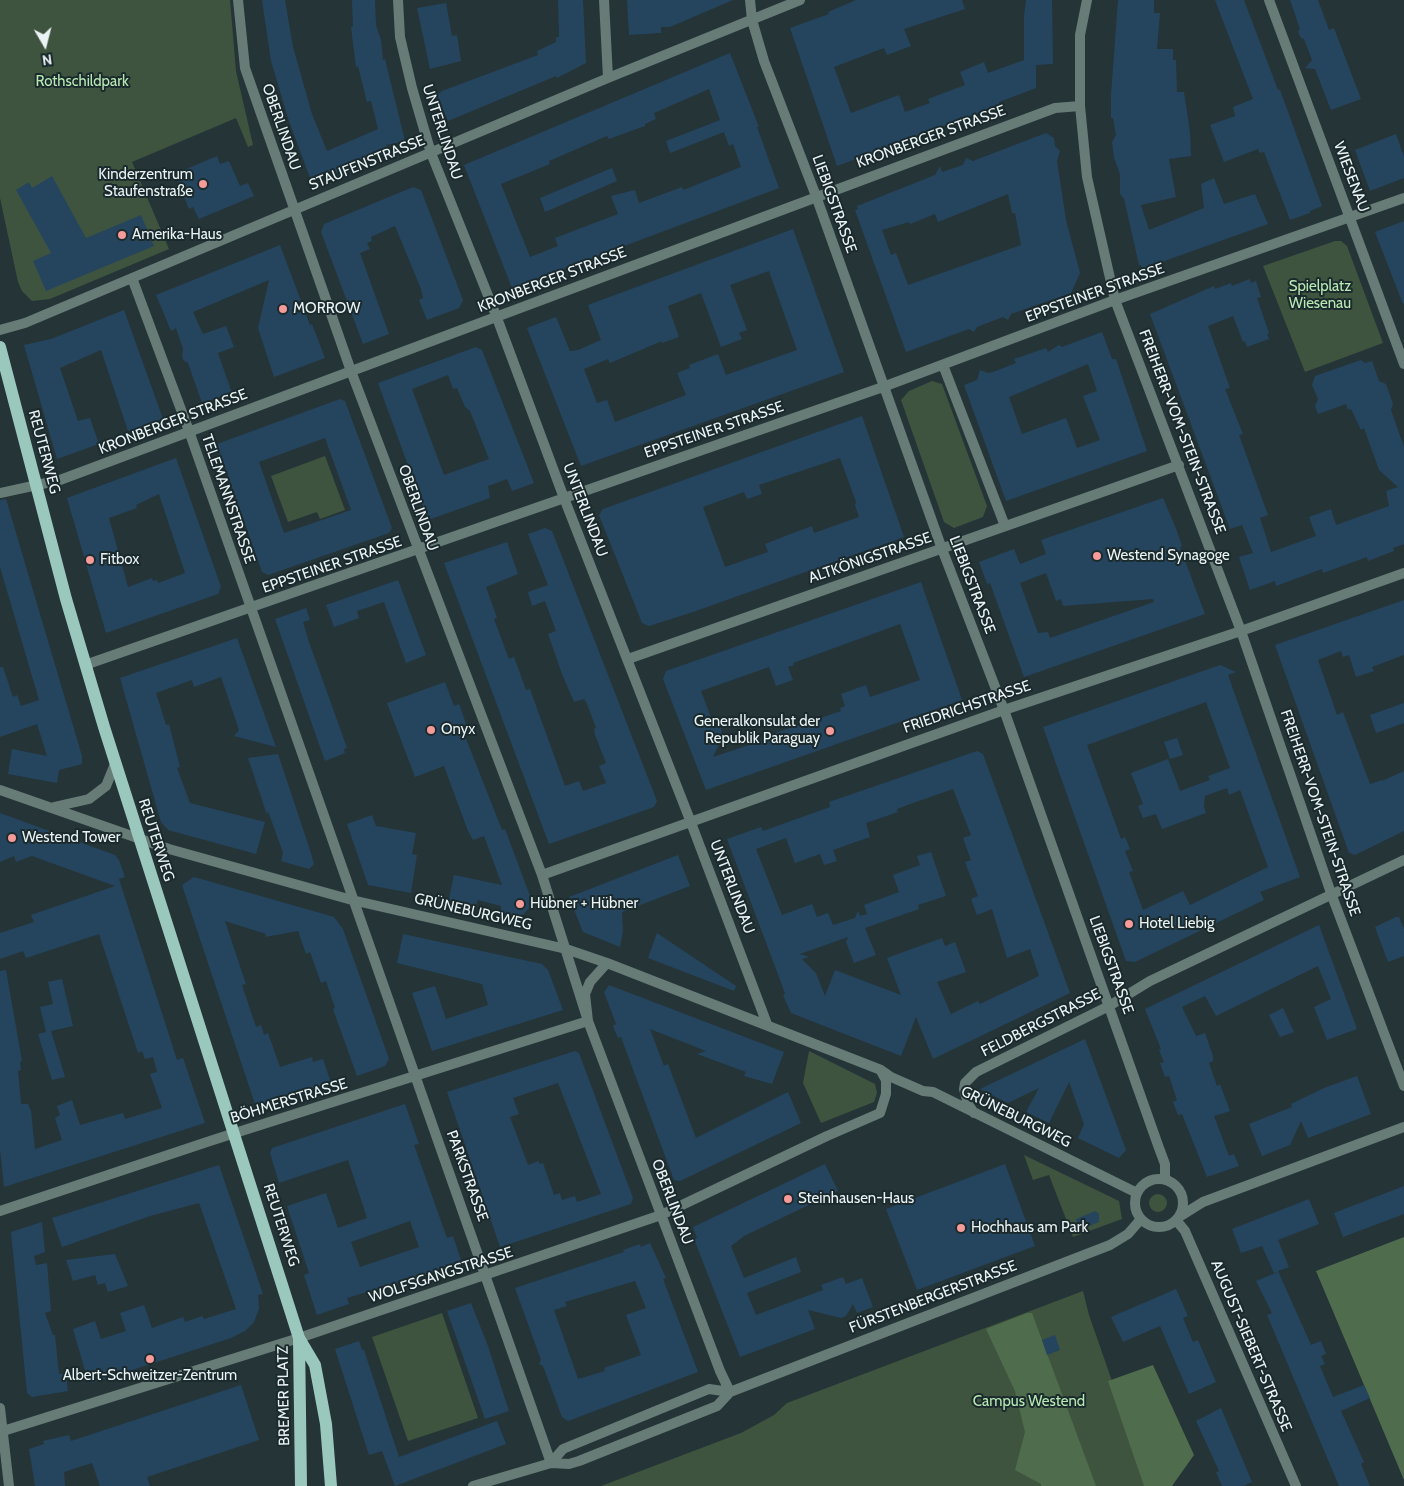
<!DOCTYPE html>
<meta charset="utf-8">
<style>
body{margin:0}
#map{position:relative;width:1404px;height:1486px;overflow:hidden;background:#253437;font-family:Cabin,sans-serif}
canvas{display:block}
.north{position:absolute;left:20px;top:20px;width:50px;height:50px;-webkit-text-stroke:4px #1b2a2c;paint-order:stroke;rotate:172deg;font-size:14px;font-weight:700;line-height:20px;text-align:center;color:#eaf3f5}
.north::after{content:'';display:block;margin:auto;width:18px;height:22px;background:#eaf3f5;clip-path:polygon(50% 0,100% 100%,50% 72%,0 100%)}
</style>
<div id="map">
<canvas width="1404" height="1486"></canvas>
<div class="north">N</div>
</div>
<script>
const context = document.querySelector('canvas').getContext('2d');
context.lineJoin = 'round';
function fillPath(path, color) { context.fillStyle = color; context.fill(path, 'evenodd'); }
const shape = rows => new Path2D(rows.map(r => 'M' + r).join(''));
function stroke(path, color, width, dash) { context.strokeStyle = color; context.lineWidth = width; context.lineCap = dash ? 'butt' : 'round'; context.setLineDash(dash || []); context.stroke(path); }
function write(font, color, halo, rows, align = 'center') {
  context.font = font + ' Cabin,sans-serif'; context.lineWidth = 4; context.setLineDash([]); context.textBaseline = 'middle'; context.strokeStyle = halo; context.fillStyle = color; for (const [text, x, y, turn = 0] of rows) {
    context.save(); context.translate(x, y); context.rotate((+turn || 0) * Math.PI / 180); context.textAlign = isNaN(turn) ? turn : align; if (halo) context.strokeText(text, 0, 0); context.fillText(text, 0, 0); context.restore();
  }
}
fillPath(shape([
 [0,0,230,0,236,71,253,145,248,147,236,118,132,162,169,249,50,299,32,301,22,291,18,282,0,198],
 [1335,241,1341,241,1347,246,1383,343,1305,372,1263,266],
 [932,381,942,384,987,506,983,517,954,528,944,522,901,400,909,391],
 [325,456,345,510,320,519,317,512,288,522,271,476],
 [809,1051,875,1084,877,1093,874,1102,821,1123,803,1083],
 [1024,1155,1119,1201,1122,1219,1073,1237,1049,1175,1033,1180],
 '1149 1203a9 9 0 1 1 18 0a9 9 0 1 1-18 0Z',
 [1083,1291,1089,1315,1119,1401,1154,1486,601,1486,741,1433,774,1415,787,1403],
 [442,1313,478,1418,408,1441,372,1337]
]), '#3f543e');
fillPath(shape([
 [1404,1237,1404,1480,1316,1271],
 [1027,1313,1032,1313,1096,1486,1041,1486,1041,1484,1015,1470,1025,1432,1015,1391,986,1329],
 [1153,1365,1194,1455,1172,1486,1144,1486,1108,1381]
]), '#4f6c4d');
fillPath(shape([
 [262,0,285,0,293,47,312,114,327,151,378,129,371,101,367,102,358,66,356,67,351,27,353,27,352,0,375,0,376,25,381,40,383,60,385,59,405,141,386,145,389,151,331,175,330,171,310,178,289,121,271,61],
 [558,0,583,0,586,63,557,78,556,76,448,121,437,95,442,91,538,55,537,51,556,42,556,37,559,37],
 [627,0,733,0,670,27,661,27,661,33,629,35],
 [856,0,962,0,965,9,904,29,911,46,887,55,884,48,834,67,851,113,899,95,905,112,930,103,928,99,965,85,960,72,984,62,988,73,1024,60,1024,16,1026,0,1052,0,1053,64,1036,65,1036,88,999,102,1000,105,837,166,790,28,829,14,828,12],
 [1118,0,1154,0,1154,13,1160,13,1157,49,1173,49,1173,60,1176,60,1177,92,1184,92,1190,132,1191,156,1169,159,1176,197,1141,205,1149,230,1204,208,1201,184,1214,178,1224,204,1255,194,1268,224,1142,269,1141,265,1139,265,1124,199,1120,194,1120,174,1114,158,1112,142,1116,135,1113,118,1111,118,1111,95],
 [1215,0,1244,0,1278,90,1280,90,1287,109,1322,206,1310,211,1310,213,1290,220,1264,152,1260,153,1258,149,1224,162,1210,125,1235,116,1233,107,1253,99],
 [1290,0,1318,0,1329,30,1334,28,1361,99,1331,110,1315,69,1305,68,1312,60,1304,39,1301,38,1298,32,1300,29],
 [446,3,452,36,457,35,461,61,430,69,417,8],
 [730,53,759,127,757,127,779,188,512,288,464,165],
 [709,89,720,120,666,141,670,153,724,132,729,146,733,144,741,167,683,190,682,187,639,203,635,190,611,196,618,214,555,238,558,246,530,257,501,184,550,164,549,161,607,136,609,139,645,126,645,124,656,119,654,113],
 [1046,133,1054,138,1055,146,1060,151,1057,161,1066,220,1080,273,1071,293,1011,314,1008,320,1003,317,977,327,974,332,969,329,906,352,855,210,858,209,857,206,935,175,940,166,942,172,963,165,966,158,973,161],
 [1008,194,1012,213,1015,213,1021,245,908,285,896,253,891,255,882,230,909,222,910,224,935,214,938,222],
 [1396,134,1404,157,1404,178,1370,191,1355,150],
 [217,156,220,164,229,161,240,186,248,183,254,196,199,219,193,207,189,209,178,182,187,178,184,170],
 [612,168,617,181,545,212,540,198],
 [52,176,86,238,141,215,154,246,46,291,33,261,51,253,16,190,29,182,32,188],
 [413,187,421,190,463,300,459,308,427,320,419,300,423,298,421,289,395,226,371,237,372,241,367,243,370,249,360,253,389,334,363,344,321,232,324,224],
 [1404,221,1404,303,1403,304,1375,232],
 [793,229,844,372,581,466,527,328,556,317,570,351,578,350,601,340,588,305],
 [769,271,797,350,726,375,718,354,689,365,690,368,677,373,686,395,615,422,607,400,597,403,584,369,608,359,610,363,662,341,662,343,679,337,668,306,701,293,721,347,742,339,739,333,747,330,730,285],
 [280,245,310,325,312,324,325,358,274,377,258,328,269,280,193,312,203,334,226,326,234,347,218,353,232,393,202,403,188,363,183,360,182,355,183,349,176,328,171,331,156,295],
 [1250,279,1251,283,1256,281,1261,297,1257,298,1269,333,1267,334,1269,339,1247,347,1245,341,1243,342,1233,316,1208,326,1230,388,1225,389,1243,434,1239,435,1268,515,1260,518,1271,552,1316,536,1309,517,1331,509,1336,525,1389,506,1386,491,1398,487,1379,470,1364,428,1361,430,1351,409,1348,410,1346,404,1318,414,1315,406,1318,399,1312,385,1315,376,1361,360,1365,363,1372,361,1379,381,1386,384,1393,404,1391,410,1404,447,1404,544,1393,548,1394,551,1368,561,1367,557,1323,573,1322,569,1276,586,1275,581,1250,590,1239,557,1253,553,1242,525,1230,529,1150,314,1214,286,1215,289,1231,283,1232,286],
 [124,310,163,419,128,431,101,350,60,368,78,421,90,418,99,444,57,459,24,345,51,339],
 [1102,332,1112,359,1116,359,1147,451,1006,501,964,385,977,380,980,370,988,373,993,372,1016,363,1014,359,1046,348,1048,352,1059,345,1062,347],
 [1088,364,1097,391,1083,396,1100,440,1077,448,1066,418,1022,434,1009,397],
 [476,347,482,350,534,483,512,491,507,479,488,486,490,498,428,520,378,383],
 [448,375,453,389,457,388,465,407,470,411,489,459,444,475,412,389],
 [340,399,345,401,392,528,389,533,268,575,262,572,217,444],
 [325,438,351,510,284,533,259,462],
 [862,416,904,537,693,612,649,626,642,623,599,515,603,509],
 [840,458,856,502,855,505,859,517,814,533,812,526,793,533,765,544,768,552,725,567,703,507,744,492,747,499,762,494,759,485],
 [176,458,221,587,218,594,106,633,67,498],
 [159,494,185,573,158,583,157,580,153,581,152,578,128,587,109,518,137,508,136,505],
 [1163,498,1177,531,1182,546,1180,547,1205,614,1024,677,990,583,987,584,979,562,1014,549,1020,564,1046,554,1041,540],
 [1046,573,1056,601,1061,599,1063,606,1153,599,1154,602,1050,638,1048,632,1038,633,1020,583],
 [6,499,82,756,82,764,59,770,57,783,8,774,12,749,47,756,37,724,0,737,0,667,3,667,13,697,17,695,21,706,39,700,0,567,0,500],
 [545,528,552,531,657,801,654,807,549,844,444,563,507,542,518,574,486,587,497,618,494,619,509,659,514,657,526,690,530,689,565,786,579,781,583,791,606,783,599,766,606,763,595,735,594,729,596,728,587,704,584,699,574,702,562,674,548,634,556,631,545,601,532,606,528,592,548,585,528,534],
 [398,580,426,655,406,663,384,602,357,611,359,618,334,627,326,605],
 [921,582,962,700,706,790,663,679,666,671],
 [900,624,920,680,870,697,866,685,841,694,845,706,840,708,841,711,775,733,776,736,713,757,723,736,720,726,715,728,701,691,769,667,776,686,793,680,788,667,794,665,793,663],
 [1404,600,1404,655,1372,667,1374,671,1356,677,1349,655,1343,657,1341,651,1318,660,1337,715,1343,712,1370,784,1382,780,1382,781,1404,771,1404,831,1355,855,1349,853,1275,645],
 [306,608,310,620,303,622,309,642,347,748,344,749,345,753,325,761,275,619],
 [237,638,276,747,234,736,239,730,221,677,194,687,192,680,156,693,166,725,169,724,180,767,177,768,190,803,265,822,256,854,168,830,161,822,120,678],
 [1220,665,1236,672,1228,675,1300,877,1260,892,1264,900,1135,962,1126,961,1043,727],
 [1206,702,1230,768,1208,776,1210,780,1180,791,1168,759,1131,773,1143,804,1138,806,1143,818,1156,814,1162,829,1206,813,1204,806,1205,796,1227,788,1229,795,1240,790,1268,867,1190,905,1183,891,1143,910,1129,872,1133,871,1125,851,1130,849,1125,837,1121,839,1087,745],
 [445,682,454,706,459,704,468,729,463,731,502,830,505,829,533,904,520,918,501,914,501,906,478,900,475,908,448,903,454,875,502,885,484,836,473,840,468,831,444,766,415,777,387,703],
 [1404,703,1404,723,1376,733,1370,715],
 [1177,738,1183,755,1170,759,1164,742],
 [977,751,983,754,1070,993,933,1059,916,1017,901,1056,791,1013,783,995,785,994,782,985,727,839,761,827,763,831,830,807,829,802],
 [953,789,971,835,963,838,971,860,965,862,978,896,971,899,977,915,992,909,1007,958,1030,949,1039,976,980,1004,978,1001,951,1014,937,982,966,972,955,942,945,946,942,938,887,958,901,995,835,970,825,996,816,973,802,959,809,957,800,954,848,937,846,942,854,963,876,955,865,928,919,909,918,905,946,896,931,852,917,856,920,865,893,875,899,892,864,905,867,914,860,916,858,911,855,918,833,925,828,913,817,917,812,904,782,915,756,849,786,838,795,863,820,854,824,865,837,861,833,850,870,837,866,823,898,812,897,809,913,803],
 [278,754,311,853,314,864,309,869,281,861,283,853,268,811,267,815,248,758],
 [0,813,115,855,119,860,125,877,119,879,177,1060,183,1058,205,1123,4,1187,0,1149,0,971,6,970,22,1061,20,1062,21,1070,18,1071,21,1104,28,1104,31,1111,35,1149,62,1140,55,1118,60,1115,57,1106,72,1100,80,1125,123,1113,125,1119,162,1108,150,1074,157,1072,153,1057,145,1059,142,1051,138,1053,99,934,26,958,23,951,0,959,0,933,34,922,31,915,115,886,32,856,16,862,14,856,0,862],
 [372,815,376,826,416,833,412,854,417,855,411,893,368,885,347,824],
 [678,855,690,886,622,912,623,931,620,947,583,932,569,897],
 [194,877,334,917,343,929,389,1059,385,1066,357,1076,333,1009,335,1008,326,981,321,983,310,952,306,954,298,931,265,937,266,934,225,921,246,984,242,985,256,1027,261,1025,264,1035,268,1033,280,1067,312,1057,313,1062,323,1059,331,1083,256,1107,182,885],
 [1396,917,1399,917,1404,929,1404,956,1388,962,1375,927],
 [1319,925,1357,1029,1327,1040,1314,1007,1331,999,1318,966,1216,1016,1205,996,1182,1007,1196,1036,1205,1033,1213,1056,1213,1061,1209,1063,1217,1086,1220,1084,1230,1111,1214,1116,1229,1156,1234,1154,1239,1166,1207,1177,1182,1114,1178,1115,1173,1102,1177,1100,1169,1076,1165,1077,1160,1063,1164,1062,1159,1050,1161,1049,1145,1009],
 [657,933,736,986,734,991,648,958],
 [403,934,542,964,548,970,563,1010,432,1051,412,993,435,986,446,1019,488,1005,482,984,397,963],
 [62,979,73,1026,51,1031,65,1077,52,1080,38,1034,46,1032,40,1007,53,1004,48,982],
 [609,985,784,1052,772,1084,744,1076,746,1072,697,1054,706,1051,650,1029,664,1066,668,1064,696,1138,788,1092,801,1123,680,1181,674,1180,621,1037,618,1038,613,1026,616,1024,604,992],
 [1283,1008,1294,1032,1280,1037,1269,1015],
 [1085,1039,1126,1150,1119,1158,1078,1138,1084,1124,1069,1082,1049,1123,1026,1112,1039,1088,1008,1103,980,1089],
 [575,1051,579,1053,633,1198,631,1204,500,1247,447,1092],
 [558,1083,601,1194,577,1202,575,1196,562,1200,560,1193,554,1195,543,1163,539,1164,539,1161,528,1165,510,1117,519,1114,513,1098],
 [1357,1076,1371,1114,1308,1138,1301,1121,1290,1145,1262,1156,1249,1124,1292,1107,1291,1104,1324,1088],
 [405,1104,419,1144,414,1145,447,1238,453,1236,462,1263,347,1298,349,1304,317,1315,304,1275,309,1273,287,1206,326,1193,338,1228,367,1218,348,1160,279,1183,270,1153,272,1148],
 [410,1221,419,1247,360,1267,351,1242],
 [825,1164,838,1191,744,1236,731,1246,744,1278,796,1257,801,1272,747,1293,756,1315,823,1290,821,1285,843,1277,846,1284,862,1278,873,1307,857,1313,853,1304,846,1316,841,1318,808,1310,815,1329,740,1357,694,1239,697,1238,693,1227],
 [1005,1164,1035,1246,917,1290,886,1209],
 [219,1165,263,1294,258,1295,259,1309,254,1322,245,1331,231,1338,92,1383,89,1373,86,1374,73,1329,95,1321,101,1339,126,1331,120,1313,144,1305,152,1328,183,1317,185,1322,202,1316,204,1319,236,1309,199,1203,150,1216,62,1247,52,1218],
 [1404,1186,1404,1214,1343,1237,1334,1213],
 [1309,1199,1319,1224,1278,1240,1289,1267,1278,1271,1311,1345,1321,1341,1326,1354,1321,1356,1325,1364,1320,1366,1333,1397,1364,1385,1370,1398,1341,1411,1364,1462,1361,1464,1370,1486,1339,1486,1267,1315,1272,1313,1256,1281,1278,1272,1274,1273,1262,1246,1241,1253,1232,1229],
 [1095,1211,1099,1214,1099,1222,1080,1230,1076,1219],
 [42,1222,45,1252,34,1256,36,1265,47,1263,51,1311,45,1313,53,1335,55,1335,59,1374,66,1373,68,1391,32,1397,27,1393,11,1232],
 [650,1243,666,1278,663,1279,698,1372,568,1421,562,1417,543,1366,539,1364,541,1360,515,1288,624,1252,623,1250,640,1244,641,1247],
 [635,1281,646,1308,626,1315,641,1355,604,1368,605,1371,578,1379,554,1310,567,1306,565,1302],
 [115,1254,128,1286,108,1292,105,1283,98,1285,95,1275,73,1281,66,1260],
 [1176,1289,1188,1316,1183,1318,1193,1342,1198,1340,1216,1382,1189,1394,1160,1326,1123,1342,1111,1317],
 [471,1303,488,1346,509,1411,485,1419,447,1311],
 [1055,1335,1060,1350,1047,1355,1042,1340],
 [359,1341,362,1350,364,1350,399,1457,497,1421,506,1444,395,1486,382,1451,369,1455,335,1349],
 [241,1385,259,1440,147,1477,150,1486,100,1486,92,1463,64,1472,65,1486,35,1486,29,1449,44,1444,43,1441,69,1435,71,1441],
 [1221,1408,1252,1482,1243,1486,1222,1486,1216,1472,1219,1471,1196,1421]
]), '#25455f');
stroke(shape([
 [238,0,245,68,351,371,542,875,588,1021,720,1371,730,1392],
 [398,0,400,37,412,88,431,153,497,318,564,498,690,820,767,1024],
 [604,0,608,78],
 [750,0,752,20,764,61,816,196,942,549,1004,710,1159,1148,1165,1164,1165,1180],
 [1087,0,1080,35,1080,106,1087,177,1115,300,1241,631,1332,896,1404,1086],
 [1269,0,1404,364],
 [132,278,189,431,551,1463],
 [0,330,25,323,132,278,608,78,800,0],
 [943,365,1005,526],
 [0,493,60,480,1055,108,1080,106],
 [628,659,1179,465],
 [85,665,883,387,1115,300,1404,198],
 [0,790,169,849,352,900,566,949,607,963,881,1070,891,1077,923,1091,933,1092,1137,1193],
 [54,807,89,799,106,786,115,764],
 [542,875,1004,710,1241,631,1404,573],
 [974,1113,968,1104,964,1089,965,1083,976,1072,1109,1006,1150,981,1404,860],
 '1135 1203a24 24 0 1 1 48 0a24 24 0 1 1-48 0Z',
 [0,1211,213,1140,588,1021,585,994,590,982,607,963],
 [1179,1217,1203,1202,1404,1127],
 [1176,1220,1185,1231,1296,1486],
 [0,1408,9,1486],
 [0,1432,299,1338,661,1215,827,1136,880,1113,886,1094,886,1080,881,1071],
 [551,1463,563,1449,709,1389,730,1392],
 [473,1486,551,1463,569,1464,579,1461,717,1406,730,1392,1110,1245,1128,1234,1141,1219]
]), '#677c77', 10);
stroke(shape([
 [0,347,66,599,104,727,299,1338,301,1486],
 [299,1338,315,1365,326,1424,331,1486]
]), '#9bc8bc', 12);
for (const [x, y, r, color] of [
 [203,184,5,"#f59b9a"],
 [122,235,5,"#f59b9a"],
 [283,309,5,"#f59b9a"],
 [1097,556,5,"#f59b9a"],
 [90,560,5,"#f59b9a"],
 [431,730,5,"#f59b9a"],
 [830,731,5,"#f59b9a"],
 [12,838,5,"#f59b9a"],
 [520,904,5,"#f59b9a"],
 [1129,924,5,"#f59b9a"],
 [788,1199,5,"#f59b9a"],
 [961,1228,5,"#f59b9a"],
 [150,1359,5,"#f59b9a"]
]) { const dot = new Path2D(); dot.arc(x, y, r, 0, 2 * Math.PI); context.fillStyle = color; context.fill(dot); stroke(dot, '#1b2a2c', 2); }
write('15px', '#b8e9b3', '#1b2a2c', [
 ["Rothschildpark",82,82],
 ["Spielplatz",1320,287],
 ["Wiesenau",1320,304],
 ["Campus Westend",1029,1402]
]);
write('15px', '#eaf3f5', '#1b2a2c', [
 ["OBERLINDAU",281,127,71],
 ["UNTERLINDAU",442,132,72],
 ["KRONBERGER STRASSE",931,137,-20],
 ["STAUFENSTRASSE",367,163,-22],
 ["WIESENAU",1351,177,69],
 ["LIEBIGSTRASSE",834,204,70],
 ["KRONBERGER STRASSE",552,280,-21],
 ["EPPSTEINER STRASSE",1095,293,-20],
 ["KRONBERGER STRASSE",173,422,-21],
 ["EPPSTEINER STRASSE",714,430,-19],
 ["FREIHERR-VOM-STEIN-STRASSE",1182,432,69],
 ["REUTERWEG",44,452,75],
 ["TELEMANNSTRASSE",228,499,71],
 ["OBERLINDAU",418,508,70],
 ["UNTERLINDAU",585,510,69],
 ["ALTKÖNIGSTRASSE",870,558,-19],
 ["EPPSTEINER STRASSE",332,565,-19],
 ["LIEBIGSTRASSE",972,585,69],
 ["FRIEDRICHSTRASSE",967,707,-19],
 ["FREIHERR-VOM-STEIN-STRASSE",1320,813,71],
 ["REUTERWEG",156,840,72],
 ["UNTERLINDAU",732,887,69],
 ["GRÜNEBURGWEG",473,912,13],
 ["LIEBIGSTRASSE",1111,965,70],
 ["FELDBERGSTRASSE",1041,1023,-27],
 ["BÖHMERSTRASSE",289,1101,-17],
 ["GRÜNEBURGWEG",1016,1117,26],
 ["PARKSTRASSE",467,1176,70],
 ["OBERLINDAU",672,1202,69],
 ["REUTERWEG",281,1225,72],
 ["WOLFSGANGSTRASSE",441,1275,-18],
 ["FÜRSTENBERGERSTRASSE",933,1297,-21],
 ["AUGUST-SIEBERT-STRASSE",1251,1346,67],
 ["BREMER PLATZ",284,1396,-91]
]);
write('15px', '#eaf3f5', '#1b2a2c', [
 ["Kinderzentrum",193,175,"right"],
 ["Staufenstraße",193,192,"right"],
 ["Amerika-Haus",132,235],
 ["MORROW",293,309],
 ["Westend Synagoge",1107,556],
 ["Fitbox",100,560],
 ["Generalkonsulat der",820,722,"right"],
 ["Republik Paraguay",820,739,"right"],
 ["Onyx",441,730],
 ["Westend Tower",22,838],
 ["Hübner + Hübner",530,904],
 ["Hotel Liebig",1139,924],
 ["Steinhausen-Haus",798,1199],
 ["Hochhaus am Park",971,1228],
 ["Albert-Schweitzer-Zentrum",150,1376,"center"]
], 'left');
</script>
